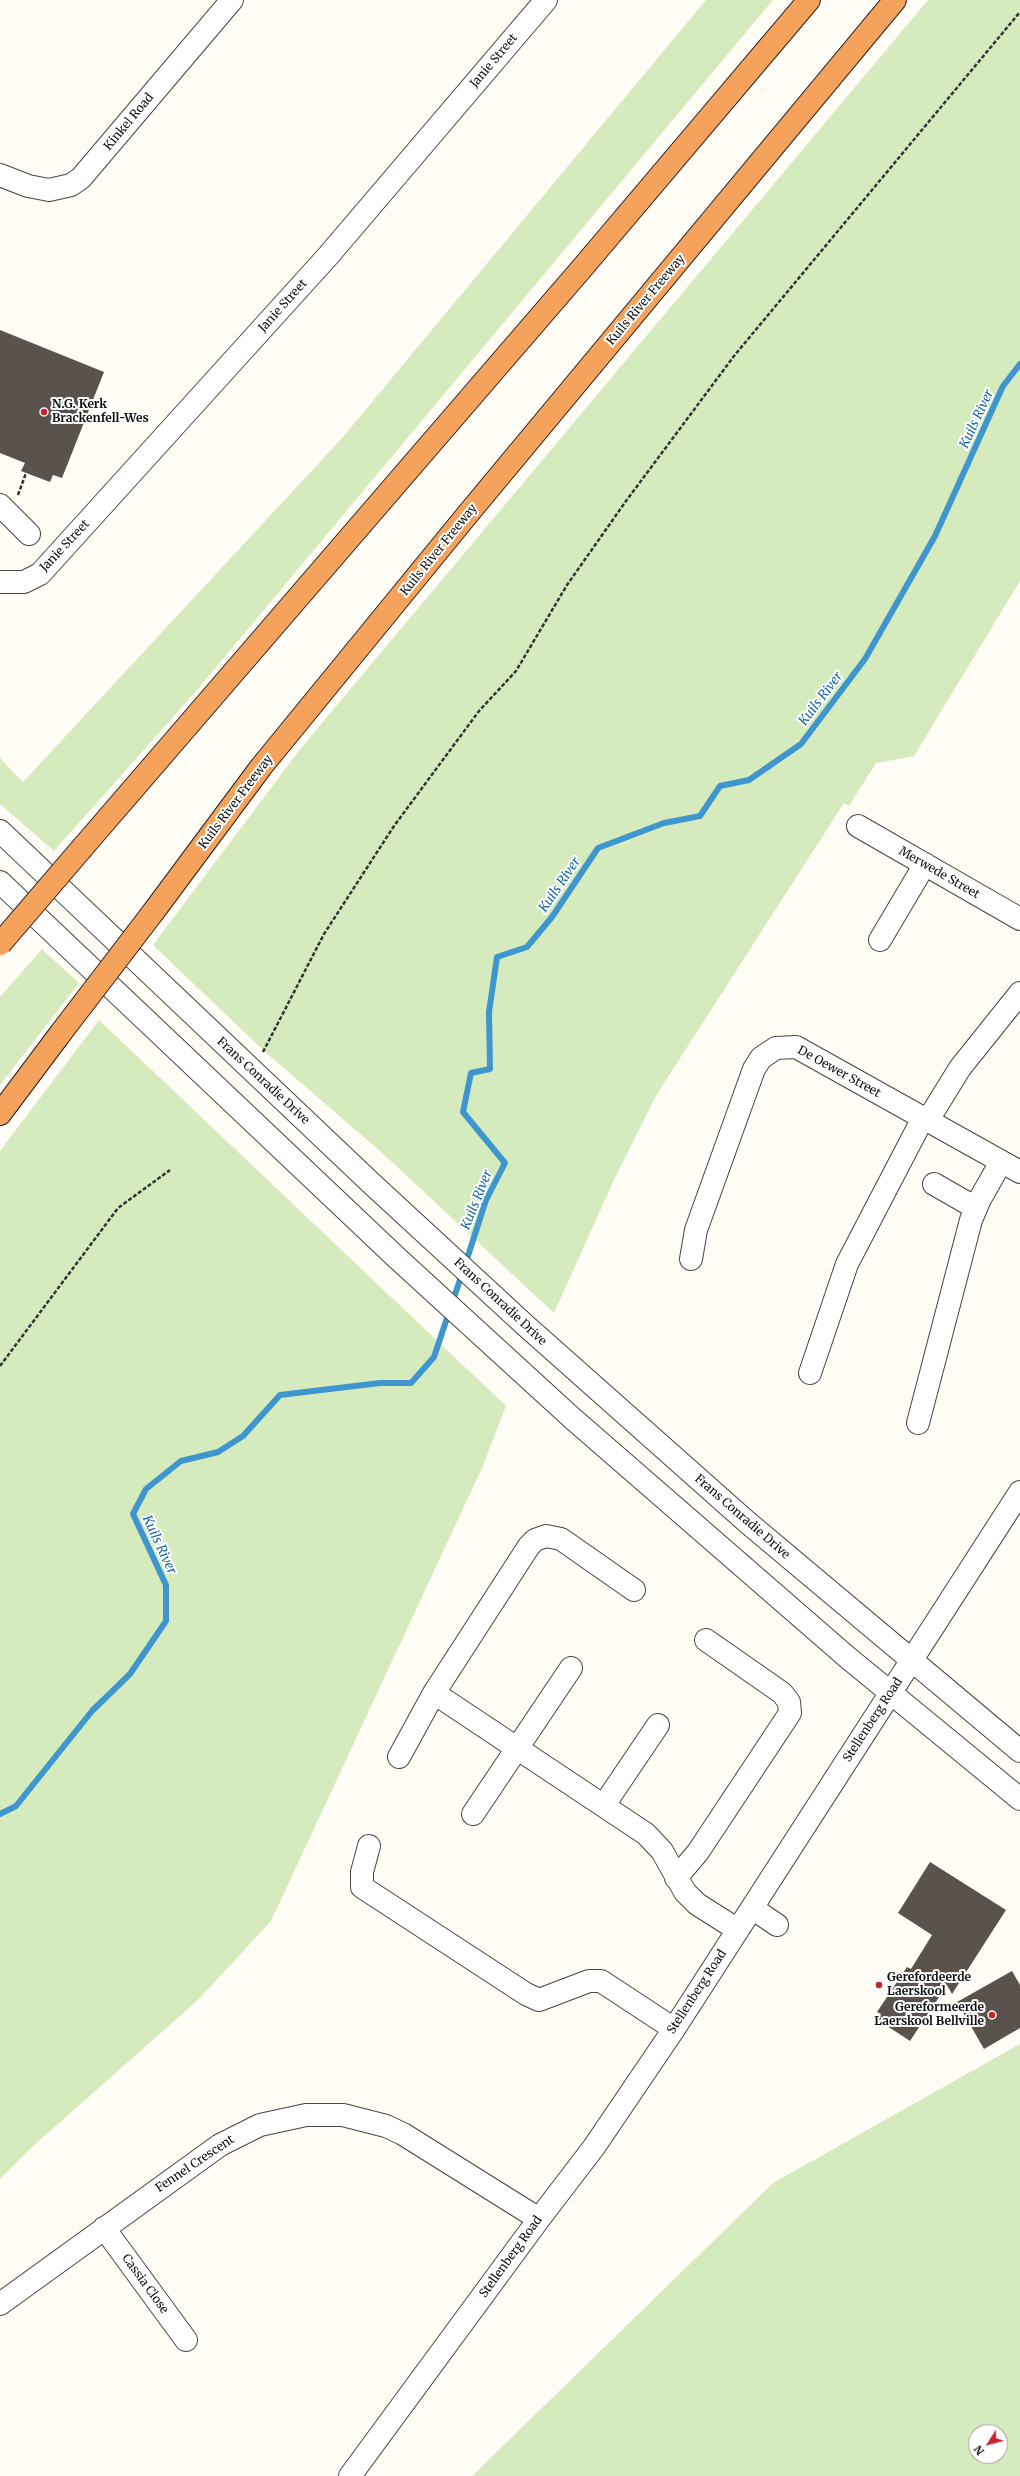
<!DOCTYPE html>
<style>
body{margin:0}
#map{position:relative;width:1020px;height:2476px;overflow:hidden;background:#fffdf5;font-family:Merriweather,serif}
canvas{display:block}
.north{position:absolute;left:968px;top:2424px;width:40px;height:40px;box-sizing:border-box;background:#fff;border:1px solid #a0a0a0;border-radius:50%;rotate:234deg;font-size:11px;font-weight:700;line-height:16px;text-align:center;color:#111}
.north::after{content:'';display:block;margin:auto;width:14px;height:18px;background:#c4262e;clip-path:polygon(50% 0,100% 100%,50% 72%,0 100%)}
</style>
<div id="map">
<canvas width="1020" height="2476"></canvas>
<div class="north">N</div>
</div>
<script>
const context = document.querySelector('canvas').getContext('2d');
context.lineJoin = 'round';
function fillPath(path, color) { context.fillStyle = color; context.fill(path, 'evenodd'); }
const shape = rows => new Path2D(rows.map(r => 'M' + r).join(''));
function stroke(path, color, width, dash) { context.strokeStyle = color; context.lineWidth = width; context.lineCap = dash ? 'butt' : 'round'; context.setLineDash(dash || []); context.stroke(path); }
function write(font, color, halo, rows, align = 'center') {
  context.font = font + ' Merriweather,serif'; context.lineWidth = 4; context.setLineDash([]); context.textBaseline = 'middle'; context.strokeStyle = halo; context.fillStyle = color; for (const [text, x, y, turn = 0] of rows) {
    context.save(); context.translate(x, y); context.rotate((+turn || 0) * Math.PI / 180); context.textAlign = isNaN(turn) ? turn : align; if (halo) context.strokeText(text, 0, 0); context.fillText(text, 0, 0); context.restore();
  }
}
fillPath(shape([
 [706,0,773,0,197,690,54,851,0,804,0,758,23,782,342,438],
 [928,0,1020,0,1020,581,914,756,876,763,849,806,844,803,657,1094,613,1182,554,1313,380,1151,264,1051,153,945,301,748],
 [42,949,79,983,0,1085,0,997],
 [99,1020,506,1406,482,1468,271,1921,198,2000,32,2147,0,2179,0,1151],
 [1020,2044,1020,2476,472,2476,773,2183],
 [976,2432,1000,2432,1000,2456,976,2456]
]), '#d5ebbd');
stroke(shape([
 [465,1265,486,1200,505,1163,463,1112,471,1073,490,1069,489,1012,497,957,527,947,552,917,598,848,664,823,700,816,720,786,749,780,801,744,865,659,935,536,1003,386,1020,364],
 [452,1303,462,1274],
 [0,1814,16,1806,92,1711,130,1674,166,1621,166,1585,133,1514,146,1489,181,1461,218,1452,243,1436,280,1395,380,1383,411,1383,434,1357,449,1312]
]), '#3f96cf', 6);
fillPath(shape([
 [0,330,104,372,62,478,53,475,50,482,21,471,25,463,0,453],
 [930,1862,1006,1910,952,1994,947,1985,910,2041,878,2020,881,2014,877,2012,907,1967,911,1969,932,1935,898,1913],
 [1012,1971,1020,1985,1020,2028,984,2049,957,2002]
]), '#5a524d');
const minor = shape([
 [0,175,28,186,49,190,71,185,81,178,232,0],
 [0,505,29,534],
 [0,582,24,582,40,574,328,256,546,0],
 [858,826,1020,919],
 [0,831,371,1183,525,1325,747,1522,1020,1751],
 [0,882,397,1258,572,1418,847,1657,1020,1799],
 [880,940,925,864],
 [928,1120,960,1068,1020,993],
 [934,1184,976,1208],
 [691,1259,696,1230,754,1069,761,1058,776,1048,796,1047,1020,1172],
 [810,1373,847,1264,923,1118],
 [918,1423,971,1220,980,1199,1001,1162],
 [434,1693,646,1834,662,1851,685,1892,697,1904,738,1930],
 [399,1757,434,1693,529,1546,535,1540,546,1536,561,1539,634,1590],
 [604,1805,658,1725],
 [473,1814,571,1668],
 [369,1846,362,1872,362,1887,526,1994,539,2000,589,1981,601,1981,674,2029],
 [676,1878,698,1852,790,1713,789,1702,782,1693,706,1640],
 [752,1908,777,1925],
 [104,2228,186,2340],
 [0,2304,220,2145,260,2125,306,2115,343,2115,386,2126,403,2134,539,2219],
 [350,2476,539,2219,594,2147,674,2029,1020,1492]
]);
const highway = shape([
 [83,847,583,267,809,0],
 [154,911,261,767,467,515,895,0],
 [0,1114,60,1034]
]);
stroke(minor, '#444', 24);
stroke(highway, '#222', 24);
stroke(shape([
 [18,495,26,473],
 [263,1052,324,934,394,826,479,711,516,671,567,585,626,501,734,356,1020,12],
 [0,1366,118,1208,170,1170]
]), '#333', 2.5, [4, 2]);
stroke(minor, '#fff', 22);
stroke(highway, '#f5a25d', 22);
const highwayBridge = shape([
 [0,944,83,847],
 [60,1034,154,911]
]);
stroke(highwayBridge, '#222', 24, []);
stroke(highwayBridge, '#f5a25d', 22);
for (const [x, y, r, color] of [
 [44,412,4,"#c4262e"],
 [879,1985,4,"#c4262e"],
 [992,2015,4,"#c4262e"]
]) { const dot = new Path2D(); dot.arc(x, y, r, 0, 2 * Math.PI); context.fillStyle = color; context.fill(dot); stroke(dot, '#fff', 1.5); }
write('12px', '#111', '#fff', [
 ["Janie Street",494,61,-50],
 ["Kinkel Road",129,122,-50],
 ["Kuils River Freeway",646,300,-50],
 ["Janie Street",283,306,-48],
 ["Janie Street",65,546,-47],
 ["Kuils River Freeway",439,550,-51],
 ["Kuils River Freeway",236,802,-53],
 ["Merwede Street",939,873,30],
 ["De Oewer Street",839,1072,29],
 ["Frans Conradie Drive",263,1081,43],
 ["Frans Conradie Drive",500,1302,43],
 ["Frans Conradie Drive",742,1517,41],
 ["Stellenberg Road",873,1720,-57],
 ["Stellenberg Road",697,1992,-57],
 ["Fennel Crescent",195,2164,-34],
 ["Stellenberg Road",511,2257,-54],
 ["Cassia Close",145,2284,54]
]);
write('bold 12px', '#111', '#fff', [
 ["N.G. Kerk",52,405],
 ["Brackenfell-Wes",52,419],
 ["Gerefordeerde",887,1978],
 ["Laerskool",887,1992],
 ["Gereformeerde",984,2008,"right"],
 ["Laerskool Bellville",984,2022,"right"]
], 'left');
write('italic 13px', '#1768a6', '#fff', [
 ["Kuils River",977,419,-65],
 ["Kuils River",821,699,-53],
 ["Kuils River",560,885,-56],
 ["Kuils River",477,1200,-68],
 ["Kuils River",159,1545,65]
]);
</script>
